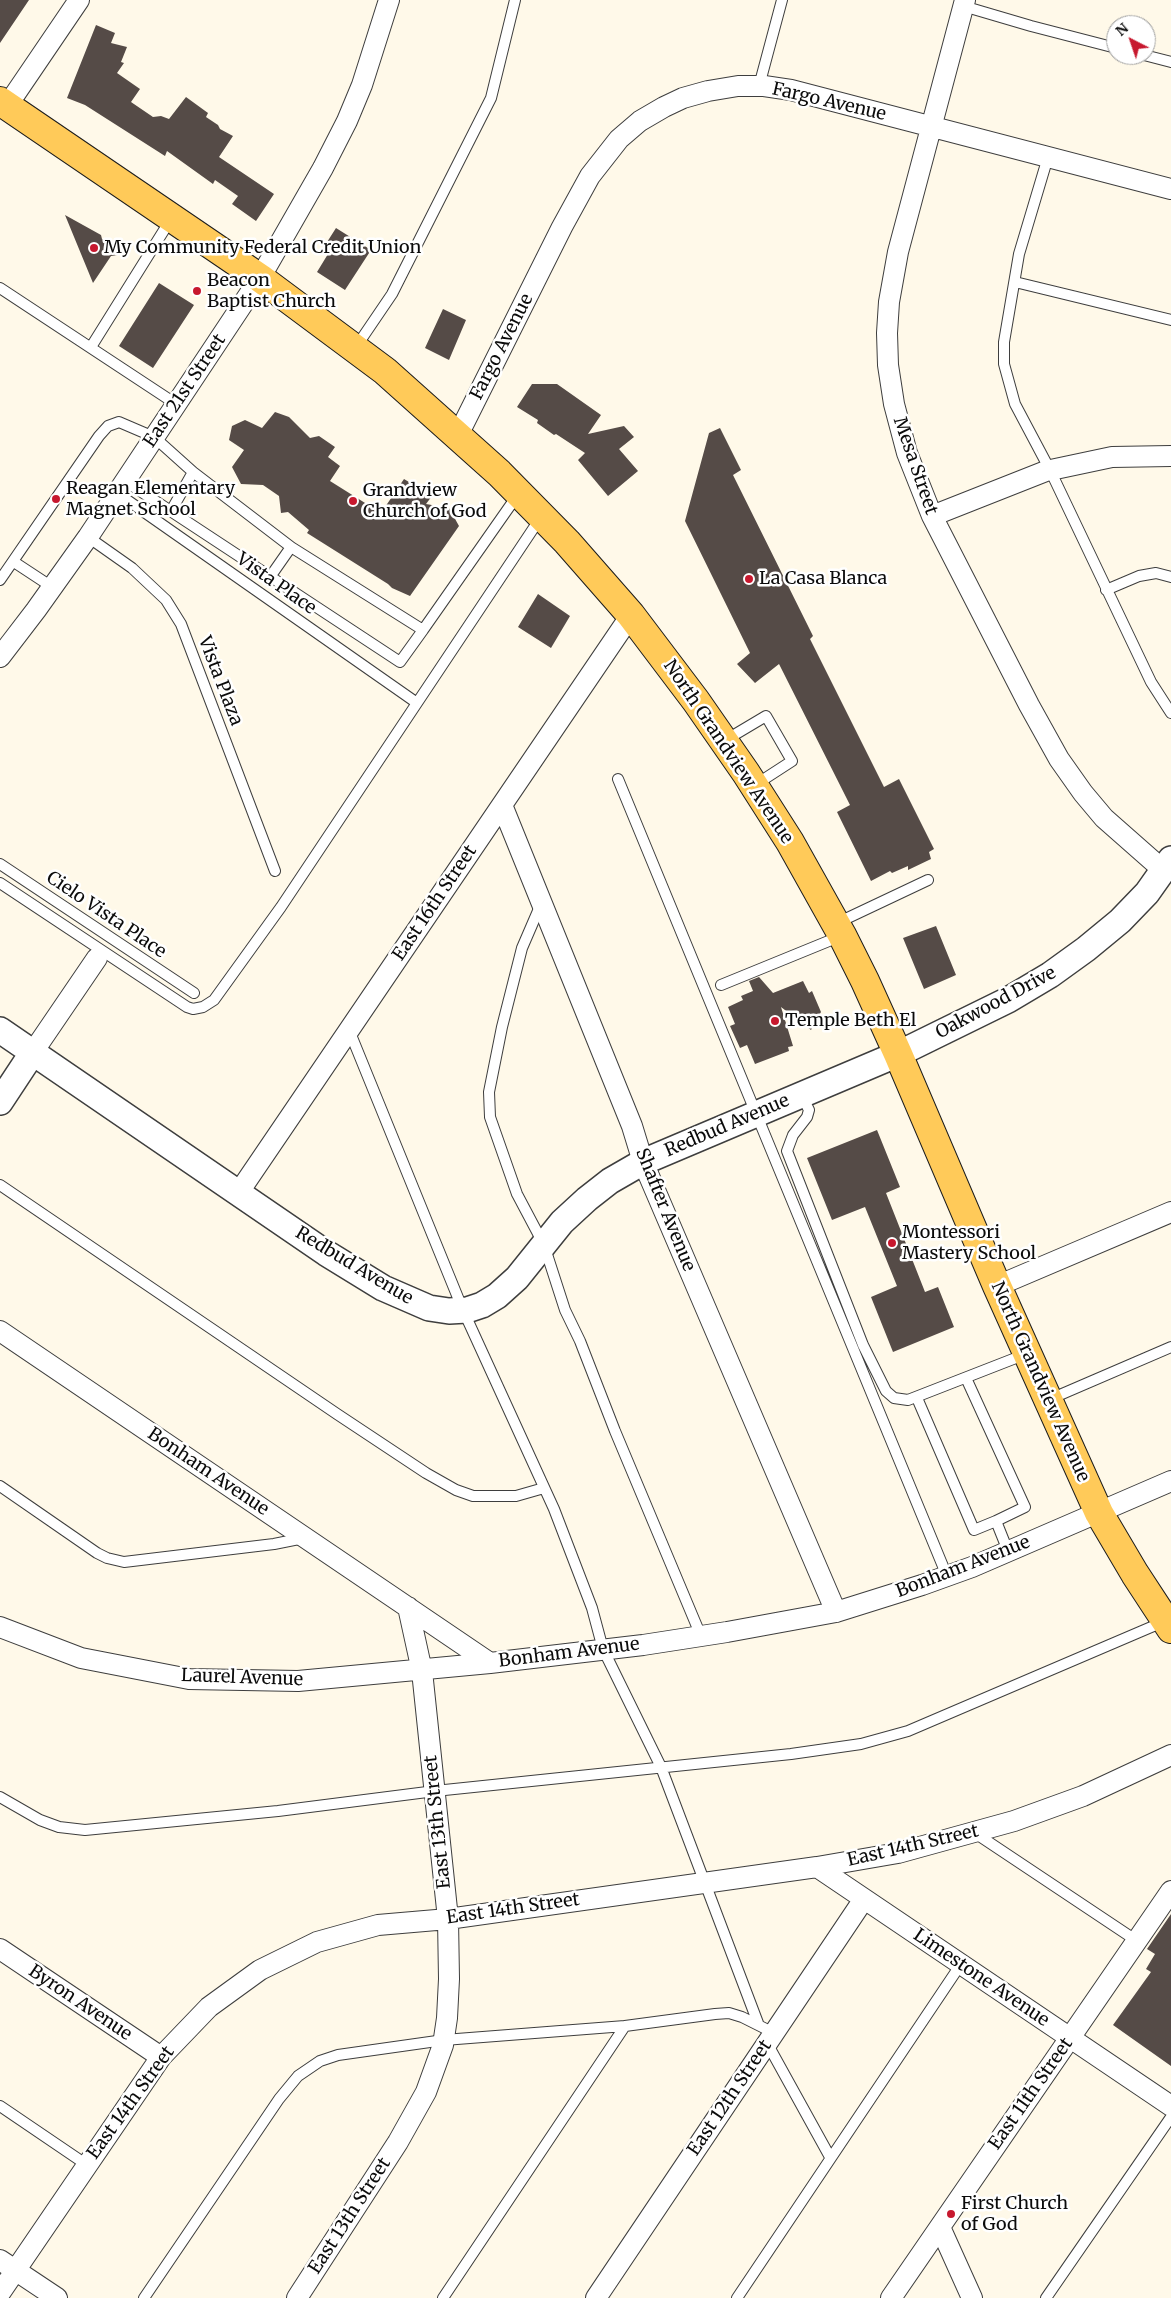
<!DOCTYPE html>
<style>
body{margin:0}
#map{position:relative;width:1171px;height:2298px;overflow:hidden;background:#fff9e9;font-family:Merriweather,serif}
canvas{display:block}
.north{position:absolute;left:1106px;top:15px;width:50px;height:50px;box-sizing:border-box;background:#fff;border:1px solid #9d9d9d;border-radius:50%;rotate:319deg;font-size:14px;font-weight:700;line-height:20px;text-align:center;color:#0b0b0b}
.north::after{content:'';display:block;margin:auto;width:18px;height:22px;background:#c7182e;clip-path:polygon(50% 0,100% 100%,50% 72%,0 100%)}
</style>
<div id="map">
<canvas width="1171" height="2298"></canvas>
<div class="north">N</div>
</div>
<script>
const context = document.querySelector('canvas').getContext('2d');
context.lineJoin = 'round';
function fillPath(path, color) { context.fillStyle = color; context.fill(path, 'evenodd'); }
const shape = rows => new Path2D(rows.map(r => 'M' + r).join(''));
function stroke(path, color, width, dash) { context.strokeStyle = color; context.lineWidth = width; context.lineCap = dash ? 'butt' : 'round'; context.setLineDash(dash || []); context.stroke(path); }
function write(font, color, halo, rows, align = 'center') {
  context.font = font + ' Merriweather,serif'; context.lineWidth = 5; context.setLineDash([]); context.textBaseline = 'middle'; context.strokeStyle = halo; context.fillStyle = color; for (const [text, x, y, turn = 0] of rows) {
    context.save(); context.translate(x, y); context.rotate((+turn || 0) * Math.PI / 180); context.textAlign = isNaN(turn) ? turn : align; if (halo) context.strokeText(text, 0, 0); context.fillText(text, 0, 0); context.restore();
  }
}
fillPath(shape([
 [0,0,29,0,0,43],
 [96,25,115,33,111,43,127,47,121,62,124,63,117,73,140,89,131,102,153,117,161,116,169,119,186,97,208,113,206,117,218,125,220,129,233,136,219,157,274,194,256,221,232,204,238,196,215,180,213,184,167,151,165,156,85,105,67,98],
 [65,215,101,235,102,239,124,254,111,256,93,283],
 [336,228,371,250,345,290,317,272,328,254,322,250],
 [159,283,194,305,153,368,119,346],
 [443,309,466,320,449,360,425,348],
 [532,384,557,384,601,415,588,434,624,426,634,437,619,449,638,471,608,496,578,460,585,453,556,434,554,435,537,423,538,420,517,407],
 [275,412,289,417,310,438,319,436,335,447,328,457,340,466,330,481,381,513,404,479,432,496,426,504,449,508,459,526,410,596,392,588,388,584,307,533,309,530,288,512,281,513,279,496,263,485,241,484,232,467,244,450,229,440,232,426,245,420,262,428],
 [720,428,741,470,733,475,813,636,810,639,884,787,899,779,934,849,929,852,931,859,908,870,908,866,892,873,890,871,871,881,837,812,850,805,779,664,755,683,737,664,750,653,685,521,709,433],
 [538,594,570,616,551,648,518,627],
 [936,926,956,975,924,989,903,938],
 [759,977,773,993,803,981,809,993,812,991,821,1012,811,1030,781,1007,793,1046,788,1047,789,1051,755,1064,747,1045,740,1048,730,1026,735,1024,728,1007,743,1000,741,996,753,991,749,981],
 [877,1130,900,1187,886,1193,925,1292,938,1287,954,1327,893,1352,871,1297,897,1286,865,1207,832,1220,807,1158],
 [1171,1914,1171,2066,1113,2025,1151,1972,1146,1969,1155,1954,1147,1949]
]), '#554b47');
const service = shape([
 [963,6,1031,26,1116,48],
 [1144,55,1171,62],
 [759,86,782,0],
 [1048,157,1019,254,1004,342,1004,364,1015,404,1050,470,1151,682,1171,713],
 [1015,282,1171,320],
 [0,288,176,404],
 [91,347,171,219],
 [356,347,392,294,491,98,515,0],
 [125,481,400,662,423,630],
 [117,493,417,703],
 [171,511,193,472],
 [88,537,132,568,166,600,181,624,275,871],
 [14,562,52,587],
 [270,577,291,547],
 [0,580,99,436,108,426,119,422,154,437,193,472,291,547,423,630,519,493],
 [1106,590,1139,576,1156,573,1171,577],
 [724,741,766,716,792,761,755,785],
 [618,779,947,1576],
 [0,864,194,993],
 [0,883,187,1007,193,1009,203,1007,214,1000,281,907,541,517],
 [541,904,522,948,502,1027,489,1092,490,1117,517,1194,544,1245,565,1310,580,1341,615,1431,701,1636],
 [837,923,928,880],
 [721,985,841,936],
 [349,1030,463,1310,554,1509,592,1608,603,1649,661,1767,758,2023],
 [802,1096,809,1110,807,1117,793,1135,787,1151,863,1345,886,1391,894,1398,908,1400,1026,1354],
 [0,1185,337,1414,426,1473,456,1490,473,1496,516,1496,544,1488],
 [966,1378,1025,1507,996,1521,1008,1551],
 [917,1398,974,1530,996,1521],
 [1048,1400,1171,1347],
 [0,1486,97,1553,107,1558,124,1562,274,1544,304,1538],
 [0,1797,40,1820,59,1827,85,1830,278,1811,435,1791,791,1754,861,1744,908,1731,1163,1622],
 [975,1833,1137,1941],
 [767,2043,830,2157],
 [0,2106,87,2165],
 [144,2298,279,2099,298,2076,320,2061,338,2055,444,2040,625,2026,715,2014,729,2013,742,2017,774,2033],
 [443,2298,625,2026],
 [737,2298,961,1964],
 [1046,2298,1171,2117]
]);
const minor = shape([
 [965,0,898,252,889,302,887,333,888,365,894,404,907,453,932,516,1029,705,1059,759,1083,793,1104,818,1163,870],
 [7,106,79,0],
 [458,435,562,227,590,176,619,139,640,121,664,107,683,98,708,91,738,86,764,86,791,90,1171,189],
 [932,516,1046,471,1112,457,1171,456],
 [0,657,36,610,88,537,260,278,323,168,347,121,362,85,389,0],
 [502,805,632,1126,643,1162,836,1612],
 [33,1052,97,958],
 [239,1192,631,615],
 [997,1286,1171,1212],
 [0,1331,490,1663,643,1645,727,1632,836,1612,922,1585,972,1567,1171,1481],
 [0,1627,81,1658,189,1679,298,1681,490,1663],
 [817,1867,1171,2106],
 [0,1949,161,2057],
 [940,2227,972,2298],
 [0,2260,57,2298],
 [0,2293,161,2057,209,2007,260,1970,317,1942,378,1925,448,1919,817,1867,898,1853,1014,1821,1083,1796,1171,1755],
 [297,2298,398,2142,426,2092,443,2045,447,2018,449,1979,448,1919,422,1671,408,1607],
 [596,2298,864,1899],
 [891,2298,1171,1891]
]);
const tertiary = shape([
 [0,1030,326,1253,383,1288,429,1308,449,1311,467,1310,482,1305,497,1296,517,1278,562,1222,587,1199,610,1181,643,1162,898,1054,1008,1000,1050,975,1086,949,1120,921,1147,893,1171,859],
 [0,1102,33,1052]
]);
const primary = shape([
 [0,101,260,278,385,371,499,473,567,542,631,615,696,701,746,773,790,842,842,935,865,981,898,1054,997,1286,1099,1513,1135,1574,1171,1629]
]);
stroke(service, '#3e3e3e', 12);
stroke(minor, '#3e3e3e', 22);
stroke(tertiary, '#3e3e3e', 28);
stroke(primary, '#1c1c1c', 30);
stroke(service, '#fff', 10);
stroke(minor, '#fff', 20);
stroke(tertiary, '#fff', 25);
stroke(primary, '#ffca59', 28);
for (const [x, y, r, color] of [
 [94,248,5,"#c7182e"],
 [197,291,5,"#c7182e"],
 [56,499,5,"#c7182e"],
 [353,501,5,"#c7182e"],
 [749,579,5,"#c7182e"],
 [775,1021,5,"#c7182e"],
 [892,1243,5,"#c7182e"],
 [951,2214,5,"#c7182e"]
]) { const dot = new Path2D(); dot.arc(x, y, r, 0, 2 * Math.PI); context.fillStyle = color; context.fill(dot); stroke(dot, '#fff', 2); }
write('18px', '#0b0b0b', '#fff', [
 ["Fargo Avenue",829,102,13],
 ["Fargo Avenue",502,347,-63],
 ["East 21st Street",185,391,-56],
 ["Mesa Street",915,466,71],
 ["Vista Place",276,584,35],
 ["Vista Plaza",220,681,69],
 ["North Grandview Avenue",728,752,56],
 ["East 16th Street",435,903,-56],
 ["Cielo Vista Place",106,915,34],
 ["Oakwood Drive",996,1003,-28],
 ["Redbud Avenue",727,1126,-23],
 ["Shafter Avenue",665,1210,68],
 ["Redbud Avenue",354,1266,31],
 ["North Grandview Avenue",1040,1382,66],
 ["Bonham Avenue",208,1472,34],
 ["Bonham Avenue",963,1567,-21],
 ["Bonham Avenue",569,1653,-7],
 ["Laurel Avenue",242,1678,2],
 ["East 13th Street",438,1822,-96],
 ["East 14th Street",913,1846,-13],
 ["East 14th Street",513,1909,-8],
 ["Limestone Avenue",981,1978,34],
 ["Byron Avenue",80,2003,34],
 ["East 11th Street",1031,2094,-55],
 ["East 12th Street",730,2098,-56],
 ["East 14th Street",131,2103,-54],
 ["East 13th Street",350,2216,-57]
]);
write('18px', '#0b0b0b', '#fff', [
 ["My Community Federal Credit Union",104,248],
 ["Beacon",207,281],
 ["Baptist Church",207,302],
 ["Reagan Elementary",66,489],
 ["Magnet School",66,510],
 ["Grandview",363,491],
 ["Church of God",363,512],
 ["La Casa Blanca",759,579],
 ["Temple Beth El",785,1021],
 ["Montessori",902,1233],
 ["Mastery School",902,1254],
 ["First Church",961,2204],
 ["of God",961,2225]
], 'left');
</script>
